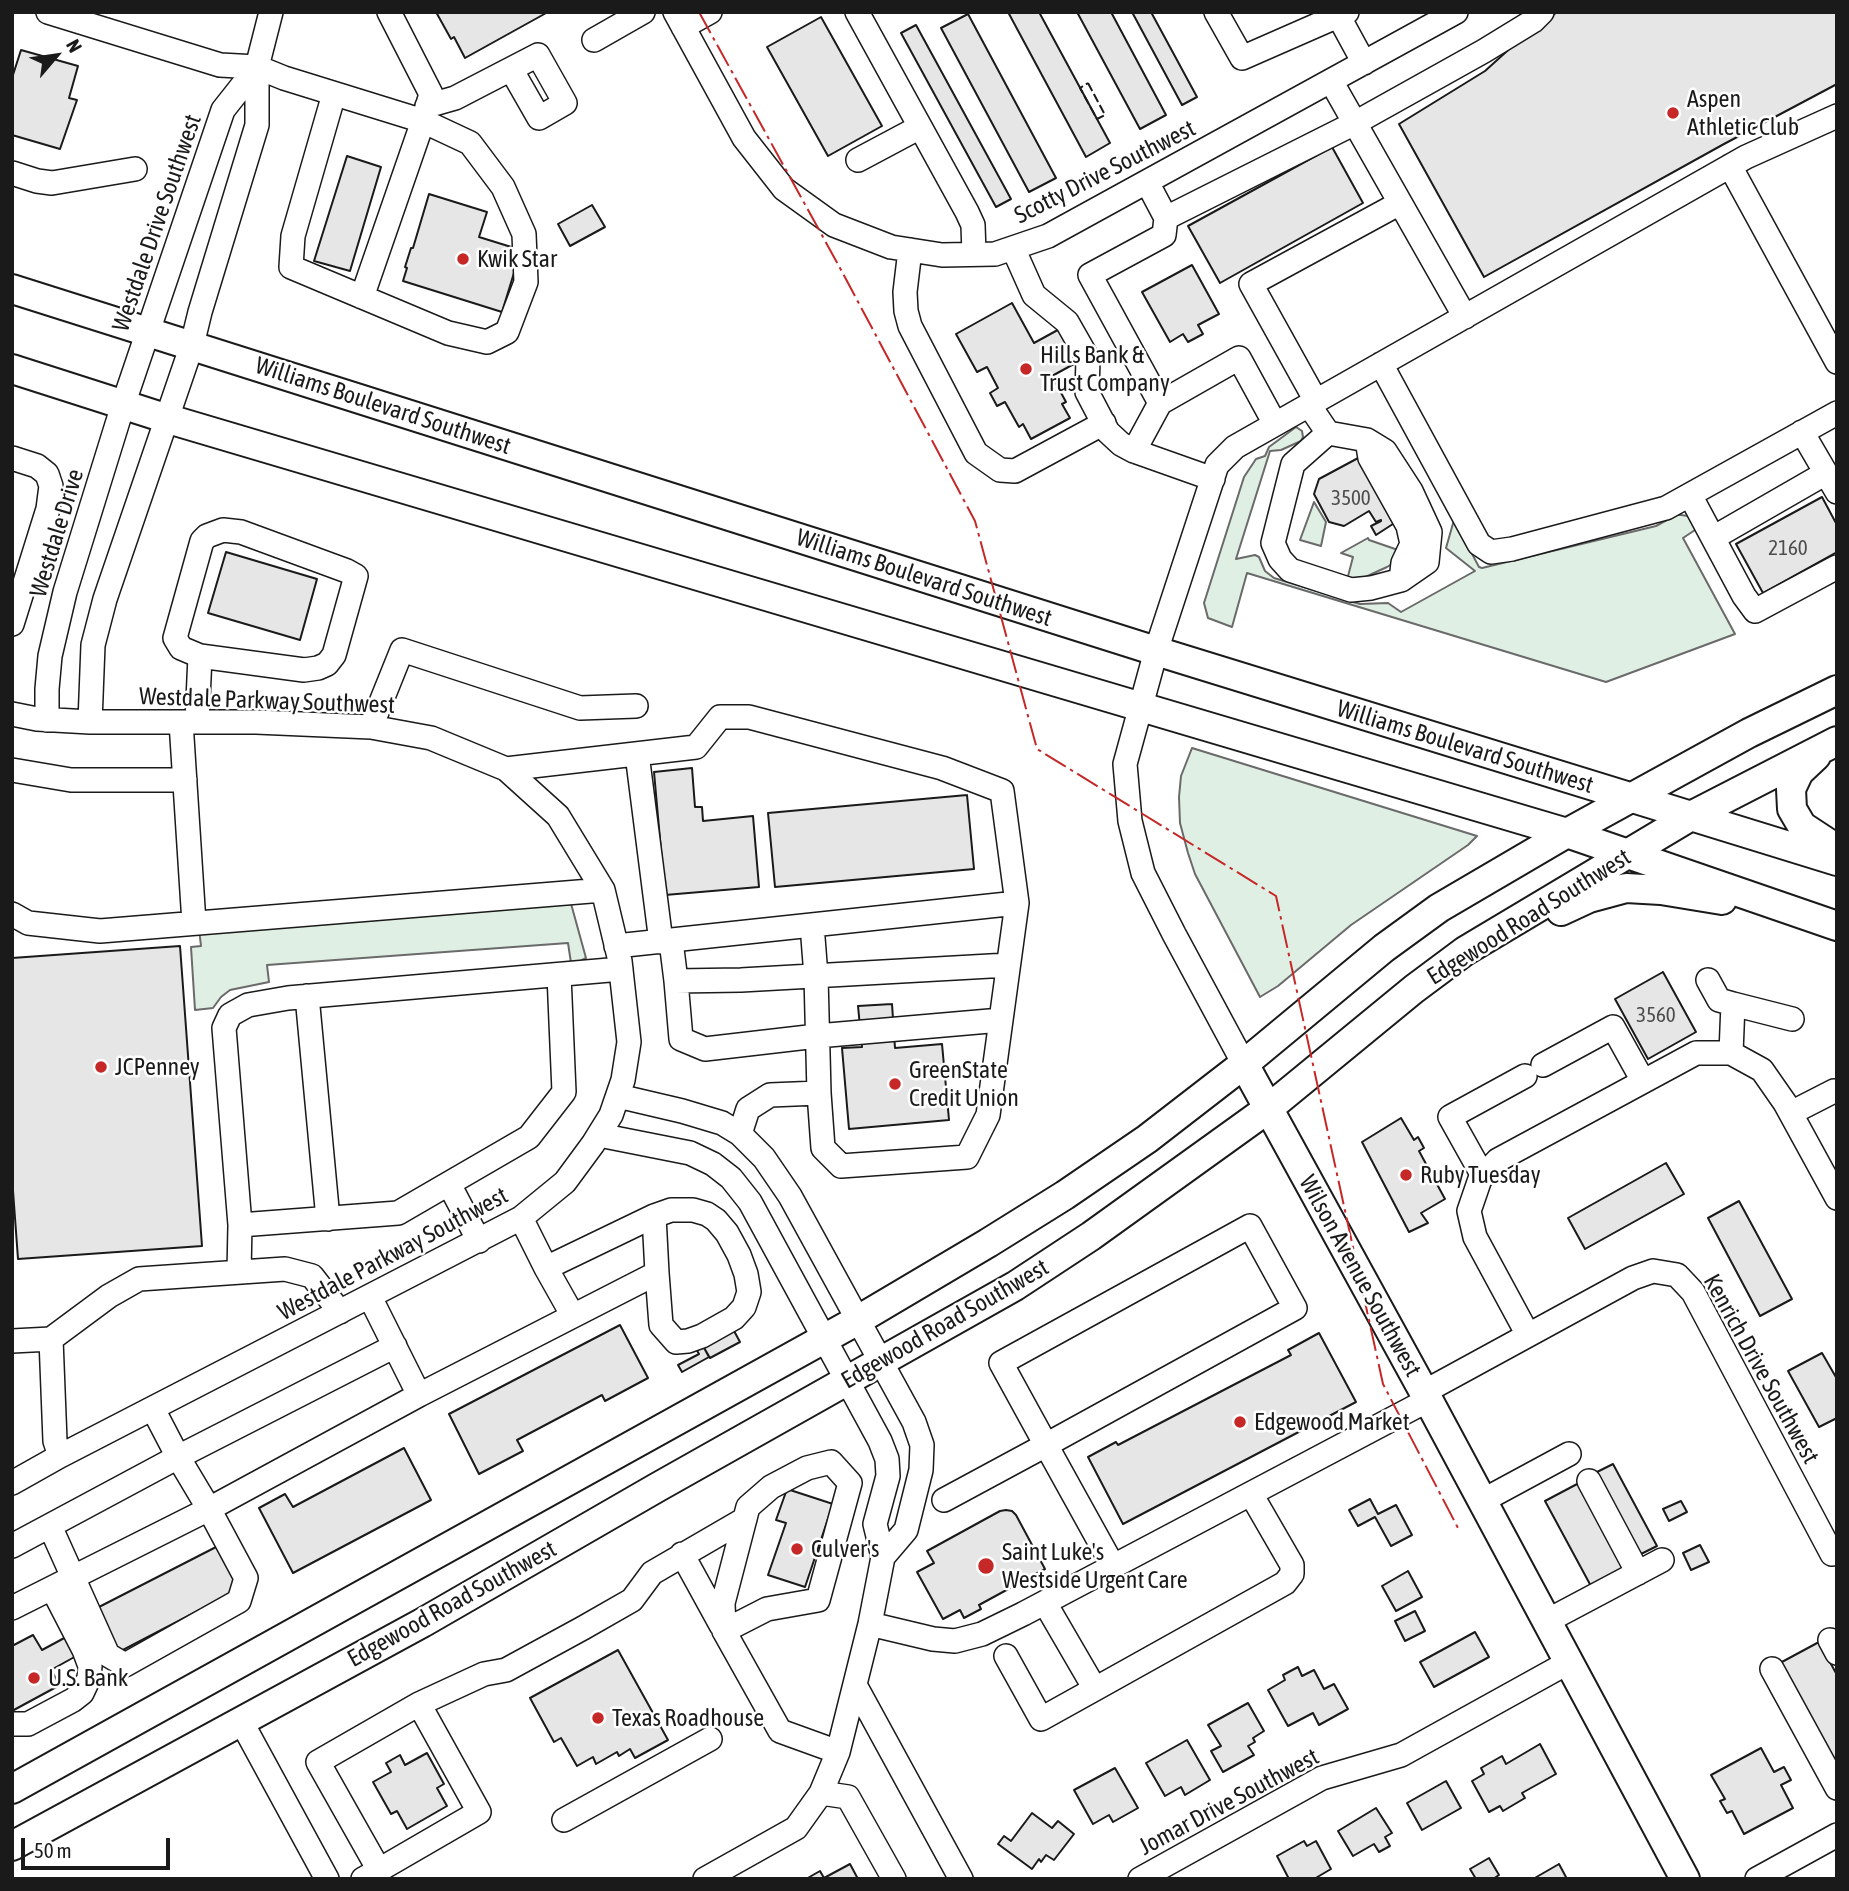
<!DOCTYPE html>
<style>
body{margin:0}
#map{position:relative;width:1849px;height:1891px;overflow:hidden;background:#fff;font-family:"Asap Condensed",sans-serif}
canvas{display:block}
.frame{position:absolute;inset:0;border:14px solid #1a1a1a;pointer-events:none}
.north{position:absolute;left:21px;top:21px;width:70px;height:70px;-webkit-text-stroke:5px #fff;paint-order:stroke;rotate:61deg;font-size:19px;font-weight:700;line-height:28px;text-align:center;color:#1a1a1a}
.north::after{content:'';display:block;margin:auto;width:24px;height:32px;background:#1a1a1a;clip-path:polygon(50% 0,100% 100%,50% 72%,0 100%)}
.scale{position:absolute;left:21px;top:1838px;width:149px;height:32px;box-sizing:border-box;border:4px solid #1a1a1a;border-top:0;padding-left:9px;font-size:21px;line-height:24px;white-space:nowrap;color:#1a1a1a;-webkit-text-stroke:5px #fff;paint-order:stroke}
</style>
<div id="map">
<canvas width="1849" height="1891"></canvas>
<div class="frame"></div>
<div class="north">N</div>
<div class="scale">50 m</div>
</div>
<script>
const context = document.querySelector('canvas').getContext('2d');
context.lineJoin = 'round';
function fillPath(path, color) { context.fillStyle = color; context.fill(path, 'evenodd'); }
const shape = rows => new Path2D(rows.map(r => 'M' + r).join(''));
function stroke(path, color, width, dash) { context.strokeStyle = color; context.lineWidth = width; context.lineCap = dash ? 'butt' : 'round'; context.setLineDash(dash || []); context.stroke(path); }
function write(font, color, halo, rows, align = 'center') {
  context.font = font + ' "Asap Condensed",sans-serif'; context.lineWidth = 5; context.setLineDash([]); context.textBaseline = 'middle'; context.strokeStyle = halo; context.fillStyle = color; for (const [text, x, y, turn = 0] of rows) {
    context.save(); context.translate(x, y); context.rotate((+turn || 0) * Math.PI / 180); context.textAlign = isNaN(turn) ? turn : align; if (halo) context.strokeText(text, 0, 0); context.fillText(text, 0, 0); context.restore();
  }
}
const green = shape([
 [1296,427,1302,431,1303,437,1301,441,1281,450,1270,451,1236,559,1255,555,1259,557,1265,571,1274,578,1360,604,1388,603,1401,612,1475,571,1446,548,1454,520,1479,567,1482,568,1656,526,1676,515,1681,515,1688,516,1693,521,1696,528,1695,530,1683,538,1735,634,1606,682,1247,573,1232,627,1208,618,1204,603,1244,477,1256,459,1265,456,1269,447,1296,427],
 [1314,502,1326,522,1321,546,1300,540,1314,502],
 [1368,538,1369,540,1401,551,1392,564,1387,567,1361,579,1347,580,1353,557,1341,553,1368,538],
 [1192,748,1477,836,1468,845,1351,925,1278,986,1260,997,1195,874,1188,853,1180,823,1179,797,1181,776,1192,748],
 [570,900,586,958,575,964,571,963,568,943,267,965,269,982,230,990,221,997,213,1008,195,1010,191,947,201,946,199,929,570,900]
]);
fillPath(green, '#e0efe3');
stroke(green, '#6a6a6a', 2);
const building = shape([
 [436,12,548,12,465,58,454,37,451,39,436,12],
 [1008,12,1039,12,1110,143,1086,157,1008,12],
 [1077,12,1111,12,1166,115,1140,129,1077,12],
 [1132,12,1151,12,1197,97,1182,105,1132,12],
 [1558,12,1837,12,1837,84,1724,144,1484,277,1399,124,1485,71,1537,24,1558,12],
 [968,14,1056,178,1029,192,941,28,968,14],
 [821,17,882,126,828,156,767,47,821,17],
 [916,25,1011,199,996,207,901,33,916,25],
 [21,50,78,66,69,98,77,100,60,149,12,135,12,78,21,50],
 [1332,147,1363,203,1220,283,1188,226,1332,147],
 [347,156,381,167,350,271,314,261,347,156],
 [429,194,487,212,479,237,521,250,502,312,403,281,407,268,405,267,411,248,413,248,429,194],
 [592,205,605,227,570,246,558,224,592,205],
 [1192,265,1219,314,1198,325,1203,334,1188,342,1183,334,1170,342,1142,292,1192,265],
 [1012,303,1034,343,1065,326,1083,359,1052,376,1066,402,1062,404,1070,418,1031,439,1023,424,1019,427,1005,402,997,406,990,393,998,388,987,367,977,372,956,334,1012,303],
 [1360,457,1396,522,1376,535,1371,526,1381,521,1381,520,1376,522,1369,511,1344,526,1329,522,1314,494,1319,479,1360,457],
 [1822,497,1837,525,1837,552,1763,593,1736,544,1822,497],
 [226,552,317,579,300,640,208,613,226,552],
 [692,768,695,807,702,807,703,821,753,816,759,887,665,895,654,772,692,768],
 [967,795,974,869,775,887,768,813,967,795],
 [180,946,202,1246,18,1259,12,1177,12,958,180,946],
 [1663,972,1696,1032,1648,1059,1615,999,1663,972],
 [892,1004,895,1048,942,1044,949,1120,849,1129,842,1048,862,1047,858,1006,892,1004],
 [1401,1118,1414,1140,1418,1137,1424,1148,1419,1151,1445,1199,1421,1213,1428,1223,1409,1232,1362,1142,1401,1118],
 [1666,1163,1684,1194,1585,1249,1568,1218,1666,1163],
 [1739,1201,1792,1299,1760,1316,1708,1218,1739,1201],
 [620,1325,648,1378,605,1401,602,1395,517,1440,523,1451,479,1474,449,1414,620,1325],
 [733,1329,740,1342,710,1358,703,1346,733,1329],
 [1319,1333,1356,1402,1123,1524,1088,1457,1116,1442,1118,1445,1291,1355,1288,1350,1319,1333],
 [703,1346,709,1357,682,1372,678,1365,699,1354,696,1349,703,1346],
 [1822,1353,1837,1379,1837,1418,1819,1427,1788,1371,1822,1353],
 [404,1448,431,1500,293,1573,259,1508,285,1494,293,1507,404,1448],
 [1613,1464,1657,1546,1639,1555,1595,1473,1613,1464],
 [1579,1483,1626,1570,1592,1588,1545,1501,1579,1483],
 [787,1489,833,1504,805,1587,768,1575,786,1523,776,1520,787,1489],
 [1370,1499,1378,1514,1396,1505,1412,1535,1391,1546,1375,1517,1358,1526,1349,1510,1370,1499],
 [1681,1501,1687,1512,1669,1521,1663,1509,1681,1501],
 [1006,1510,1012,1511,1016,1515,1045,1569,979,1605,981,1609,964,1618,960,1610,943,1619,917,1572,934,1563,927,1551,1000,1511,1006,1510],
 [1700,1545,1709,1562,1691,1570,1683,1553,1700,1545],
 [218,1546,240,1589,119,1652,97,1608,218,1546],
 [1408,1571,1422,1597,1396,1611,1382,1586,1408,1571],
 [1415,1611,1425,1631,1405,1641,1395,1621,1415,1611],
 [1475,1632,1489,1657,1434,1687,1420,1662,1475,1632],
 [33,1635,42,1650,68,1636,78,1655,51,1670,60,1685,12,1711,12,1646,33,1635],
 [1819,1642,1837,1675,1837,1769,1780,1663,1819,1642],
 [618,1650,668,1740,635,1758,630,1749,619,1756,617,1752,596,1764,593,1757,577,1766,561,1738,554,1742,530,1698,618,1650],
 [1298,1667,1302,1676,1314,1670,1324,1689,1334,1684,1348,1709,1319,1725,1313,1713,1288,1726,1268,1690,1285,1680,1283,1675,1298,1667],
 [1248,1703,1264,1731,1253,1738,1255,1742,1248,1746,1254,1755,1223,1772,1211,1751,1221,1746,1208,1725,1248,1703],
 [1187,1740,1210,1780,1185,1795,1181,1787,1165,1796,1146,1763,1187,1740],
 [1540,1744,1556,1774,1522,1793,1525,1798,1503,1811,1500,1806,1489,1812,1472,1781,1484,1774,1481,1768,1502,1756,1506,1764,1540,1744],
 [1761,1748,1774,1772,1784,1767,1791,1780,1781,1785,1793,1808,1744,1834,1732,1811,1727,1813,1720,1801,1725,1799,1711,1775,1761,1748],
 [427,1753,444,1784,437,1788,447,1806,407,1829,397,1811,391,1814,373,1782,391,1772,386,1763,400,1755,405,1765,427,1753],
 [1115,1768,1138,1808,1113,1822,1109,1815,1093,1824,1074,1790,1115,1768],
 [1446,1781,1461,1808,1422,1830,1407,1803,1446,1781],
 [1376,1808,1392,1833,1385,1837,1390,1846,1379,1852,1374,1844,1353,1856,1338,1831,1376,1808],
 [1032,1813,1052,1828,1058,1821,1074,1834,1054,1860,1046,1855,1041,1862,1039,1859,1032,1869,998,1844,1004,1836,1011,1841,1032,1813],
 [1304,1841,1307,1846,1316,1841,1331,1869,1314,1879,1289,1879,1277,1856,1304,1841],
 [1489,1858,1499,1875,1493,1879,1476,1879,1470,1869,1489,1858],
 [850,1864,858,1879,806,1879,820,1871,824,1878,850,1864],
 [1559,1864,1567,1879,1533,1879,1559,1864]
]);
fillPath(building, '#e6e6e6');
stroke(building, '#1a1a1a', 2);
const minor = shape([
 [48,12,220,65,257,67,284,78,423,121,431,94,389,12],
 [675,12,744,138,784,189,834,225,891,247,942,255,995,254,1048,236,1456,12],
 [857,12,967,212,973,225,974,254],
 [1216,12,1242,58,1347,12],
 [1339,17,1364,63],
 [683,27,710,12],
 [594,40,643,12],
 [1331,81,1465,317],
 [334,94,293,236,291,267,448,333,487,342,507,332,526,282,524,234,503,187,470,143,423,121,362,297],
 [427,106,455,98,538,55,565,103,539,118,511,69],
 [858,160,920,127],
 [1730,166,1837,362],
 [12,173,37,181,52,183,135,169],
 [1166,218,1355,123,1484,51,1533,21,1542,12],
 [1013,248,1034,295,1067,322,1088,359,1087,392,1108,432,1121,444,1134,451,1213,479],
 [910,250,905,292,906,311,910,326,976,453,1000,470,1015,471,1104,423],
 [1381,364,1479,544,1491,552,1512,549,1666,508,1837,413],
 [1316,401,1251,284,1400,203],
 [1160,403,1239,358,1275,424],
 [1309,405,1328,433,1367,440,1385,451,1411,491,1430,532,1427,562,1401,580,1371,588,1351,590,1290,570,1280,559,1273,543,1293,464,1328,433],
 [1802,432,1837,492],
 [1367,440,1370,458,1408,526,1412,544,1403,563,1401,580],
 [1134,451,1160,403,1090,275,1164,235,1166,218,1147,182],
 [12,458,37,466,47,474,51,486,48,509,12,624],
 [1690,495,1744,596,1755,611,1837,567],
 [1713,538,1826,473],
 [12,714,37,719,90,722,256,722,371,727,431,738,506,769,558,816,603,890,620,961,629,1042,623,1080,611,1115,593,1144,565,1182,521,1218,60,1456,12,1483],
 [47,720,47,689,50,656,65,592,123,405,223,110,257,67],
 [90,722,93,645,105,599,192,345,200,312,257,125,257,67,271,12],
 [181,722,194,923],
 [197,722,200,656,181,648,175,638,202,541,207,536,223,530,241,532,347,571,356,576,334,655,327,664,318,668,304,670,200,656],
 [371,727,402,650,580,708,636,706],
 [637,754,661,942],
 [506,769,696,747,720,717,749,717,942,768,1002,791,1017,903,988,1115,967,1157,841,1166,823,1148,819,1093,770,1095,748,1109,740,1134],
 [12,770,71,780,185,780],
 [12,914,28,923,100,931,603,890],
 [812,925,816,976,819,1093],
 [671,941,676,981,741,980,1008,965],
 [616,946,1017,903],
 [559,975,564,1092,529,1137,398,1213,240,1225,224,1028,230,1015,248,1005,288,998,621,969],
 [1708,980,1719,1000,1733,1004],
 [676,981,681,1039,705,1049,817,1036,1001,1020],
 [307,996,328,1219],
 [1731,1053,1733,1004,1792,1019],
 [1244,1064,1174,934,1143,873,1130,821,1125,764,1156,651,1217,465,1235,447,1746,157,1837,116],
 [1543,1065,1613,1027,1643,1081],
 [618,1096,682,1111,722,1123,740,1134,764,1158,790,1196,914,1422,922,1445,921,1470,906,1530,883,1557],
 [1791,1113,1834,1091],
 [599,1135,690,1153,713,1164,731,1178,750,1202,880,1441,887,1459,888,1476,875,1524,883,1557,870,1624,838,1752,821,1793,796,1828,705,1879],
 [1483,1176,1450,1117,1525,1076],
 [449,1184,479,1241],
 [654,1216,671,1210,693,1210,707,1214,716,1220,727,1233,739,1255,746,1274,749,1292,744,1307,734,1318,702,1336,688,1341,676,1342,661,1325,657,1273],
 [521,1218,546,1268],
 [239,1272,240,1225],
 [370,1297,419,1395,573,1316,657,1273,654,1216,546,1268,573,1316],
 [1528,1335,1475,1237,1469,1211,1480,1179,1498,1160,1696,1053,1731,1053,1762,1070,1785,1103,1837,1198],
 [51,1339,55,1441,60,1456],
 [12,1341,51,1339,109,1296,139,1279,285,1269,312,1276,340,1312],
 [1424,1392,1633,1278,1653,1271,1677,1275,1693,1292,1832,1554],
 [1589,1481,1638,1573],
 [944,1500,1046,1445,1001,1363,1250,1226,1295,1308,1046,1445,1113,1566],
 [1482,1501,1569,1454],
 [50,1526,108,1655,125,1665,239,1601,246,1578,209,1509,419,1395],
 [12,1546,178,1457,153,1409],
 [682,1554,721,1625],
 [1045,1603,1095,1689,1285,1583,1292,1574,1292,1565,1251,1494],
 [12,1608,209,1509,178,1457,395,1346],
 [1547,1621,1662,1560],
 [870,1624,933,1639,955,1641,982,1634,1023,1614,1428,1400],
 [724,1631,723,1603,748,1507,771,1487,807,1468,831,1462,850,1483,818,1600,767,1609,724,1631,780,1731,838,1752],
 [1830,1640,1837,1653],
 [1006,1656,1041,1719,1095,1689],
 [1772,1669,1837,1788],
 [855,1685,961,1879],
 [419,1704,484,1674,506,1670,583,1628,632,1600,652,1573,745,1519],
 [241,1721,327,1879],
 [12,1724,28,1724,73,1700,82,1693,89,1678,90,1666,84,1650,52,1588],
 [821,1793,848,1797,894,1879],
 [564,1820,710,1739],
 [363,1879,379,1870,479,1812,419,1704,318,1762,379,1870],
 [1140,1879,1322,1778,1401,1755,1569,1662],
 [1757,1879,1837,1835]
]);
const major = shape([
 [12,289,1156,651,1837,861],
 [12,369,165,418,1567,833,1837,926],
 [1816,756,1799,772,1791,789,1792,809,1802,826,1837,849],
 [1561,911,1589,898,1626,888,1661,890,1722,900],
 [1244,1064,1424,1392,1685,1879],
 [12,1789,858,1320,988,1243,1065,1195,1147,1139,1244,1064,1384,948,1439,908,1567,833,1749,733,1837,690],
 [12,1846,422,1623,658,1487,1015,1286,1091,1236,1269,1108,1414,989,1465,951,1691,816,1837,741]
]);
stroke(minor, '#1a1a1a', 26);
stroke(major, '#1a1a1a', 32);
stroke(minor, '#fff', 23);
stroke(major, '#fff', 28);
stroke(shape([
 [1088,83,1105,115,1097,119,1080,88,1088,83]
]), '#1a1a1a', 2, [9, 3.5]);
stroke(shape([
 [699,12,840,268,975,521,1037,749,1276,896,1383,1384,1458,1528]
]), '#c62828', 2, [24, 5, 3.5, 5]);
for (const [x, y, r, color] of [
 [1673,113,7,"#c62828"],
 [463,259,7,"#c62828"],
 [1026,369,7,"#c62828"],
 [101,1067,7,"#c62828"],
 [895,1084,7,"#c62828"],
 [1406,1175,7,"#c62828"],
 [1240,1422,7,"#c62828"],
 [797,1549,7,"#c62828"],
 [986,1566,9,"#c62828"],
 [34,1678,7,"#c62828"],
 [598,1718,7,"#c62828"]
]) { const dot = new Path2D(); dot.arc(x, y, r, 0, 2 * Math.PI); context.fillStyle = color; context.fill(dot); stroke(dot, '#fff', 2.5); }
write('21px', '#4d4d4d', null, [
 ["3500",1351,498],
 ["2160",1788,548],
 ["3560",1656,1015]
]);
write('24px', '#1a1a1a', '#fff', [
 ["Aspen",1687,99],
 ["Athletic Club",1687,127],
 ["Kwik Star",477,259],
 ["Hills Bank &",1040,355],
 ["Trust Company",1040,383],
 ["JCPenney",115,1067],
 ["GreenState",909,1070],
 ["Credit Union",909,1098],
 ["Ruby Tuesday",1420,1175],
 ["Edgewood Market",1254,1422],
 ["Culver's",811,1549],
 ["Saint Luke's",1002,1552],
 ["Westside Urgent Care",1002,1580],
 ["U.S. Bank",48,1678],
 ["Texas Roadhouse",612,1718]
], 'left');
write('24px', '#1a1a1a', '#fff', [
 ["Scotty Drive Southwest",1105,172,-27],
 ["Westdale Drive Southwest",157,223,-71],
 ["Williams Boulevard Southwest",383,406,18],
 ["Westdale Drive",57,533,-73],
 ["Williams Boulevard Southwest",924,578,18],
 ["Westdale Parkway Southwest",267,701,2],
 ["Williams Boulevard Southwest",1465,747,17],
 ["Edgewood Road Southwest",1529,917,-32],
 ["Westdale Parkway Southwest",393,1254,-28],
 ["Wilson Avenue Southwest",1360,1276,61],
 ["Edgewood Road Southwest",945,1324,-30],
 ["Kenrich Drive Southwest",1761,1369,61],
 ["Edgewood Road Southwest",452,1604,-29],
 ["Jomar Drive Southwest",1229,1802,-28]
]);
</script>
